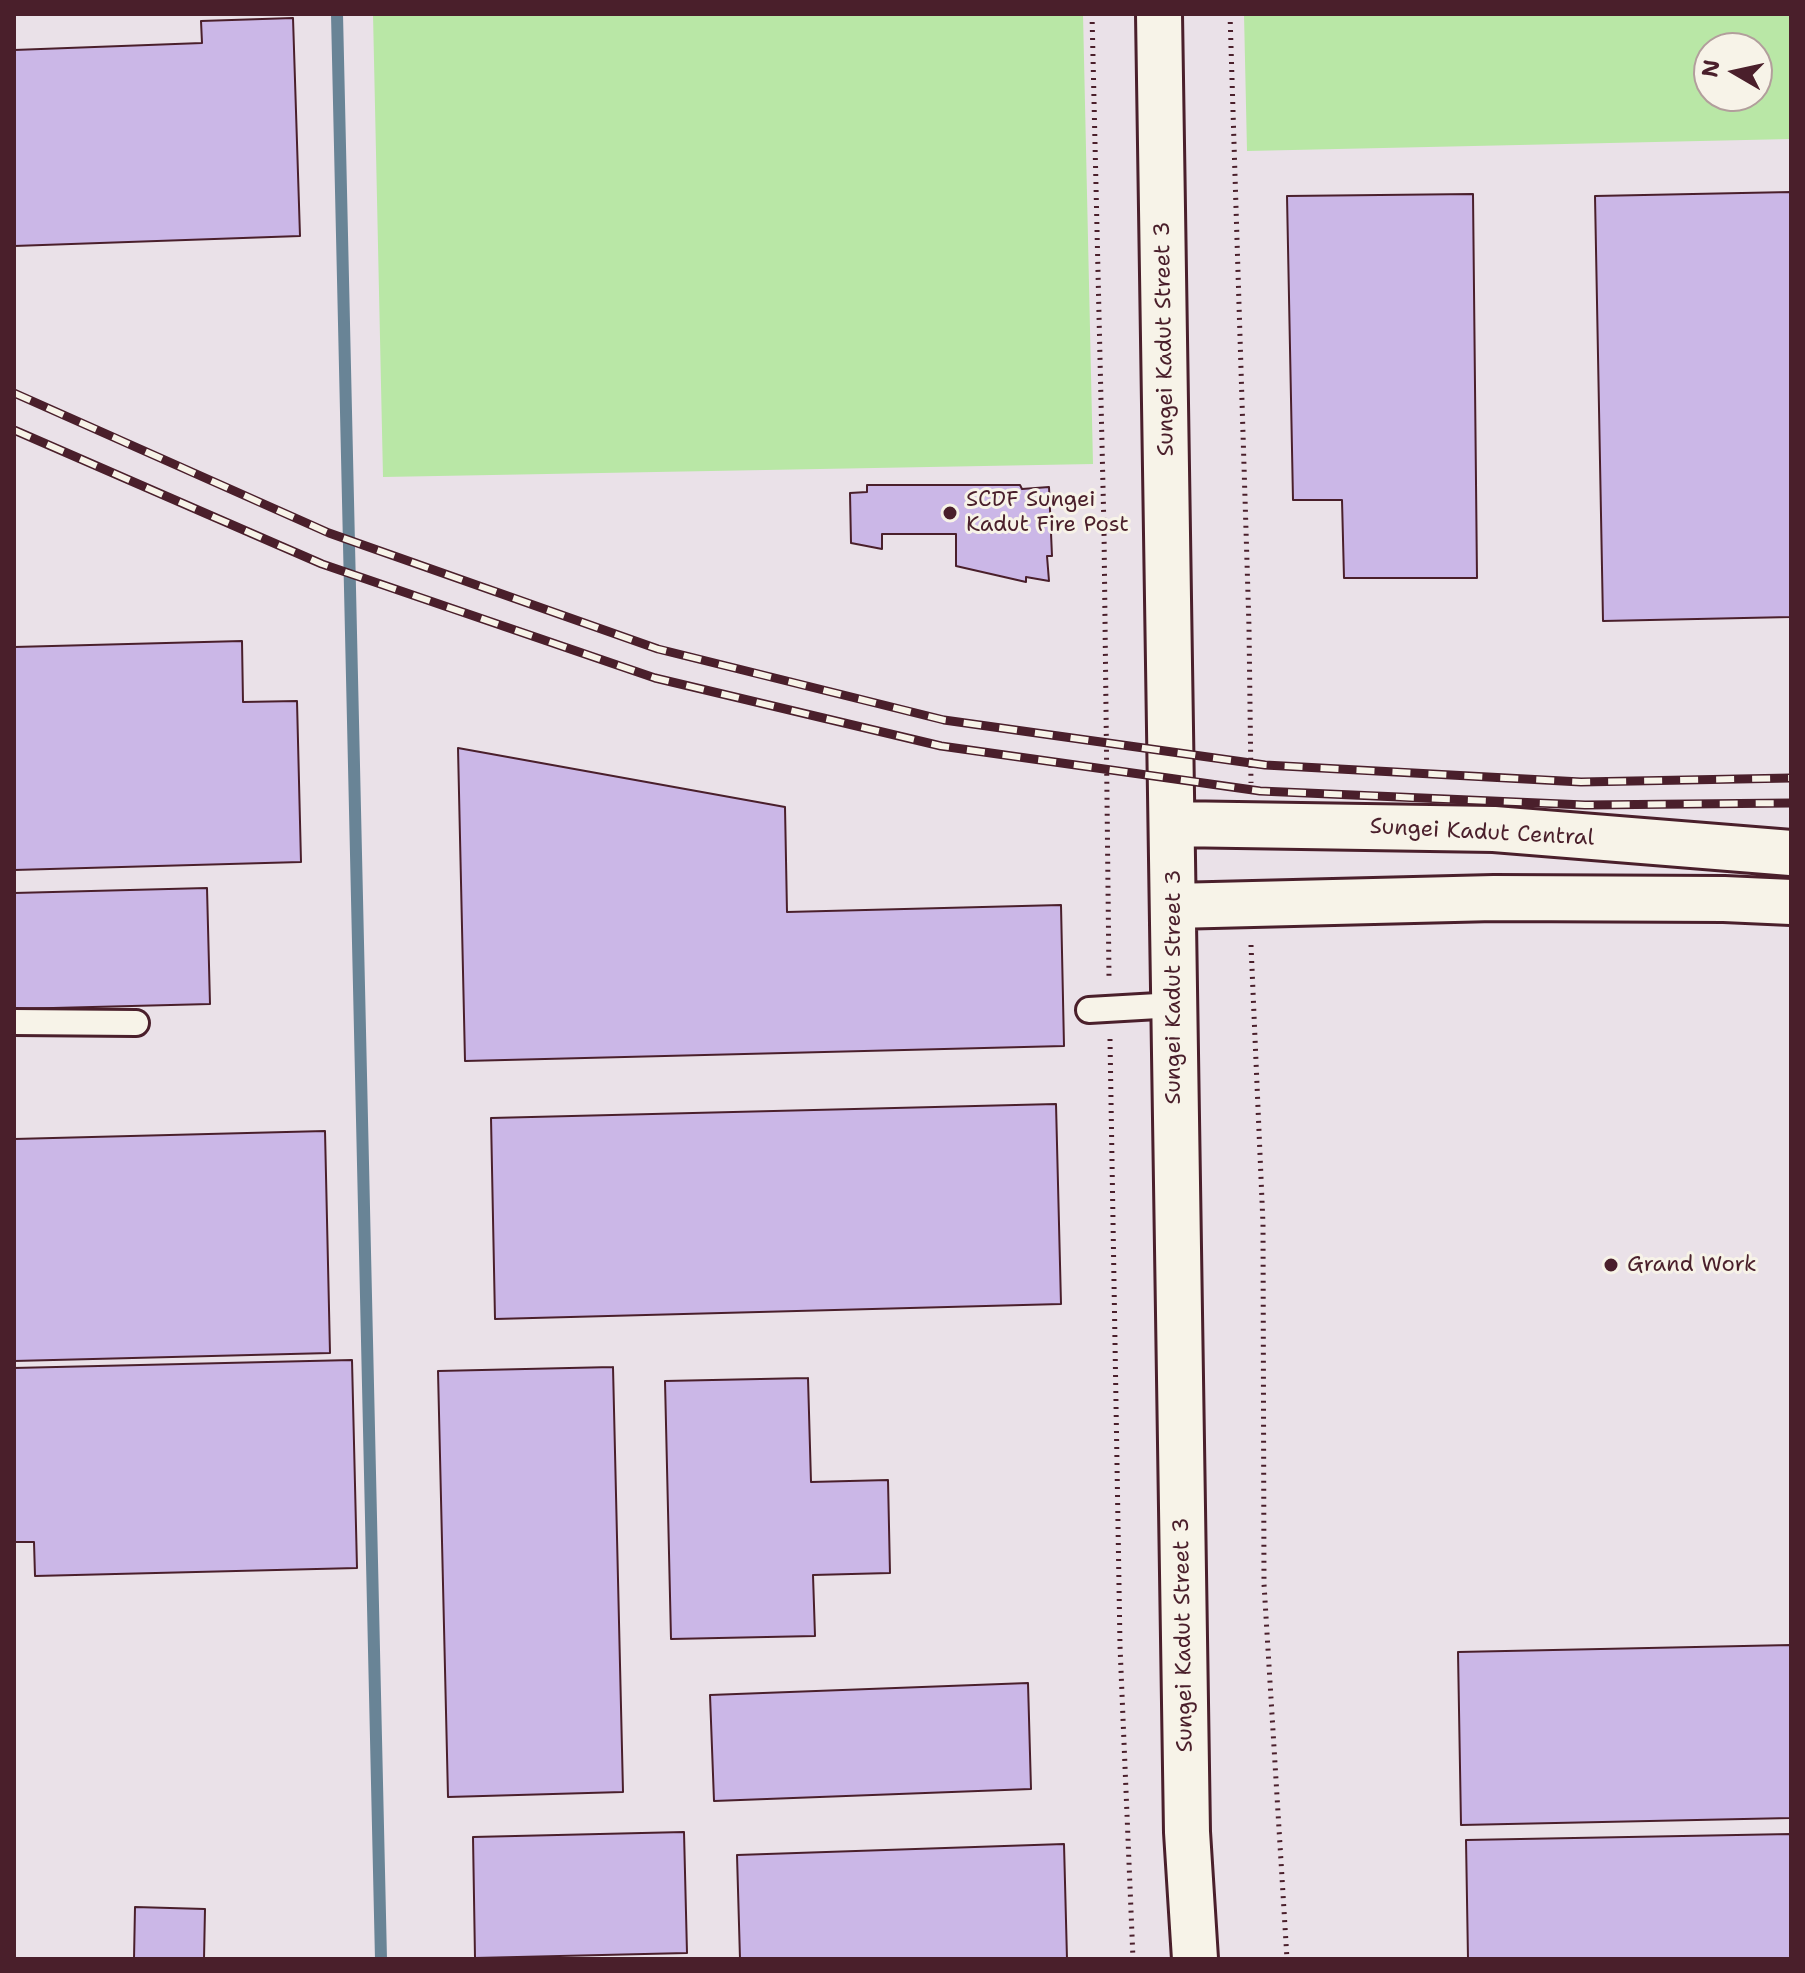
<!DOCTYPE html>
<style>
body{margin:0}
#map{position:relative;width:1805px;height:1973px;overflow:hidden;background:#f7f3e8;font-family:"Shantell Sans",sans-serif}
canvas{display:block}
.frame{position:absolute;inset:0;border:16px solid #4a1f2b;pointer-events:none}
.north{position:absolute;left:1693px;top:32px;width:80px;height:80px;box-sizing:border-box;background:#f7f3e8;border:2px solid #b29e9c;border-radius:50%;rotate:279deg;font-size:22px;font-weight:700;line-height:32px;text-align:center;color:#4a1f2b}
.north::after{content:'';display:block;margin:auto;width:28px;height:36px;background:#4a1f2b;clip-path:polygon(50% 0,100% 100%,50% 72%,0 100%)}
</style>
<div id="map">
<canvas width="1805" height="1973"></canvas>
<div class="frame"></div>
<div class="north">N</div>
</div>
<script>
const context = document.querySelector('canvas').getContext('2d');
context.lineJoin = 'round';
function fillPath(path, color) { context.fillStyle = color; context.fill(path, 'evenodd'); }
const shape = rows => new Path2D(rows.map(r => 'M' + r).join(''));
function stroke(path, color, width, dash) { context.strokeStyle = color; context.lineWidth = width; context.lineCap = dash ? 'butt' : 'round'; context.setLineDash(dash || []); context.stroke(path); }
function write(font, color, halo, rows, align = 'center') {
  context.font = font + ' "Shantell Sans",sans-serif'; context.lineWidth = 6; context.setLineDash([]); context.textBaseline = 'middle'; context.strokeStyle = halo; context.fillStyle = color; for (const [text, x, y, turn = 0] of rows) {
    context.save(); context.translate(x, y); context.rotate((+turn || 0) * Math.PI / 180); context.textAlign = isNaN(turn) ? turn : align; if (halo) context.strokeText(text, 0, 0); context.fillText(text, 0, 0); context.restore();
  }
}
fillPath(shape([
 [14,14,1791,14,1791,1959,14,1959],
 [1709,48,1757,48,1757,96,1709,96]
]), '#eae1e8');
fillPath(shape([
 [373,14,1083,14,1093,464,383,477],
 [1244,14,1791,14,1791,139,1247,151],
 [1709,48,1757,48,1757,96,1709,96]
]), '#b9e7a6');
stroke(shape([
 [337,14,381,1959]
]), '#698496', 12);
const building = shape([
 [293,18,300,236,14,246,14,50,202,43,201,21,293,18],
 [1791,192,1791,617,1603,621,1595,196,1791,192],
 [1473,194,1477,578,1344,578,1342,500,1293,500,1287,196,1473,194],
 [867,485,1020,485,1022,489,1049,487,1052,556,1047,556,1049,581,1026,577,1026,582,956,566,956,534,882,534,882,549,851,543,850,493,867,492,867,485],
 [242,641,243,702,297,701,301,862,14,870,14,647,242,641],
 [458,748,785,807,787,912,1061,905,1064,1046,465,1061,458,748],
 [207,888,210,1004,14,1009,14,893,207,888],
 [1056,1104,1061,1304,495,1319,491,1118,1056,1104],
 [325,1131,330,1353,14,1361,14,1139,325,1131],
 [352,1360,357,1568,35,1576,34,1542,14,1542,14,1368,352,1360],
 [613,1367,623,1792,448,1797,438,1371,613,1367],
 [808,1378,811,1482,888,1480,890,1573,813,1575,815,1636,671,1639,665,1381,808,1378],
 [1791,1645,1791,1818,1461,1825,1458,1652,1791,1645],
 [1028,1683,1031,1789,714,1801,710,1695,1028,1683],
 [684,1832,687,1953,475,1958,473,1837,684,1832],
 [1791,1834,1791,1959,1468,1959,1466,1840,1791,1834],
 [1064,1844,1067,1959,740,1959,737,1855,1064,1844],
 [135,1907,205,1909,204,1959,134,1959,135,1907]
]);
fillPath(building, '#cbb7e7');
stroke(building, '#4a1f2b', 2);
const service = shape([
 [1089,1010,1175,1005],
 [14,1022,136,1023]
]);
const minor = shape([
 [1159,14,1187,1832,1195,1959],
 [1173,824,1494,829,1791,853],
 [1173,906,1494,898,1724,899,1791,902]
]);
stroke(service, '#4a1f2b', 30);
stroke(minor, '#4a1f2b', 50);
stroke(shape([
 [1092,14,1104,530,1109,977],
 [1230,14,1249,627,1251,783],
 [1251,945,1263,1224,1264,1584,1287,1959],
 [1110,1039,1120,1646,1133,1959]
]), '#4a1f2b', 5, [2, 6]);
stroke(service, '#f7f3e8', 24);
stroke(minor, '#f7f3e8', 44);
const rail = shape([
 [14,393,329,533,658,649,944,720,1265,765,1581,782,1791,778],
 [14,430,322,564,655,678,941,746,1260,791,1585,805,1791,803]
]);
stroke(rail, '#4a1f2b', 9);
stroke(rail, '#f7f3e8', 6, [18]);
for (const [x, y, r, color] of [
 [950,513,8,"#4a1f2b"],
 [1611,1265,8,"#4a1f2b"]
]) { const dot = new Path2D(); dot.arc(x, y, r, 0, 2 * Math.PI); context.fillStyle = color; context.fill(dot); stroke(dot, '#f7f3e8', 3); }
write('22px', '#4a1f2b', '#f7f3e8', [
 ["Sungei Kadut Street 3",1165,339,-91],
 ["Sungei Kadut Central",1482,833,3],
 ["Sungei Kadut Street 3",1174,987,-90],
 ["Sungei Kadut Street 3",1184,1635,-91]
]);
write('22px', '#4a1f2b', '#f7f3e8', [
 ["SCDF Sungei",966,500],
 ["Kadut Fire Post",966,525],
 ["Grand Work",1627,1265]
], 'left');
</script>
